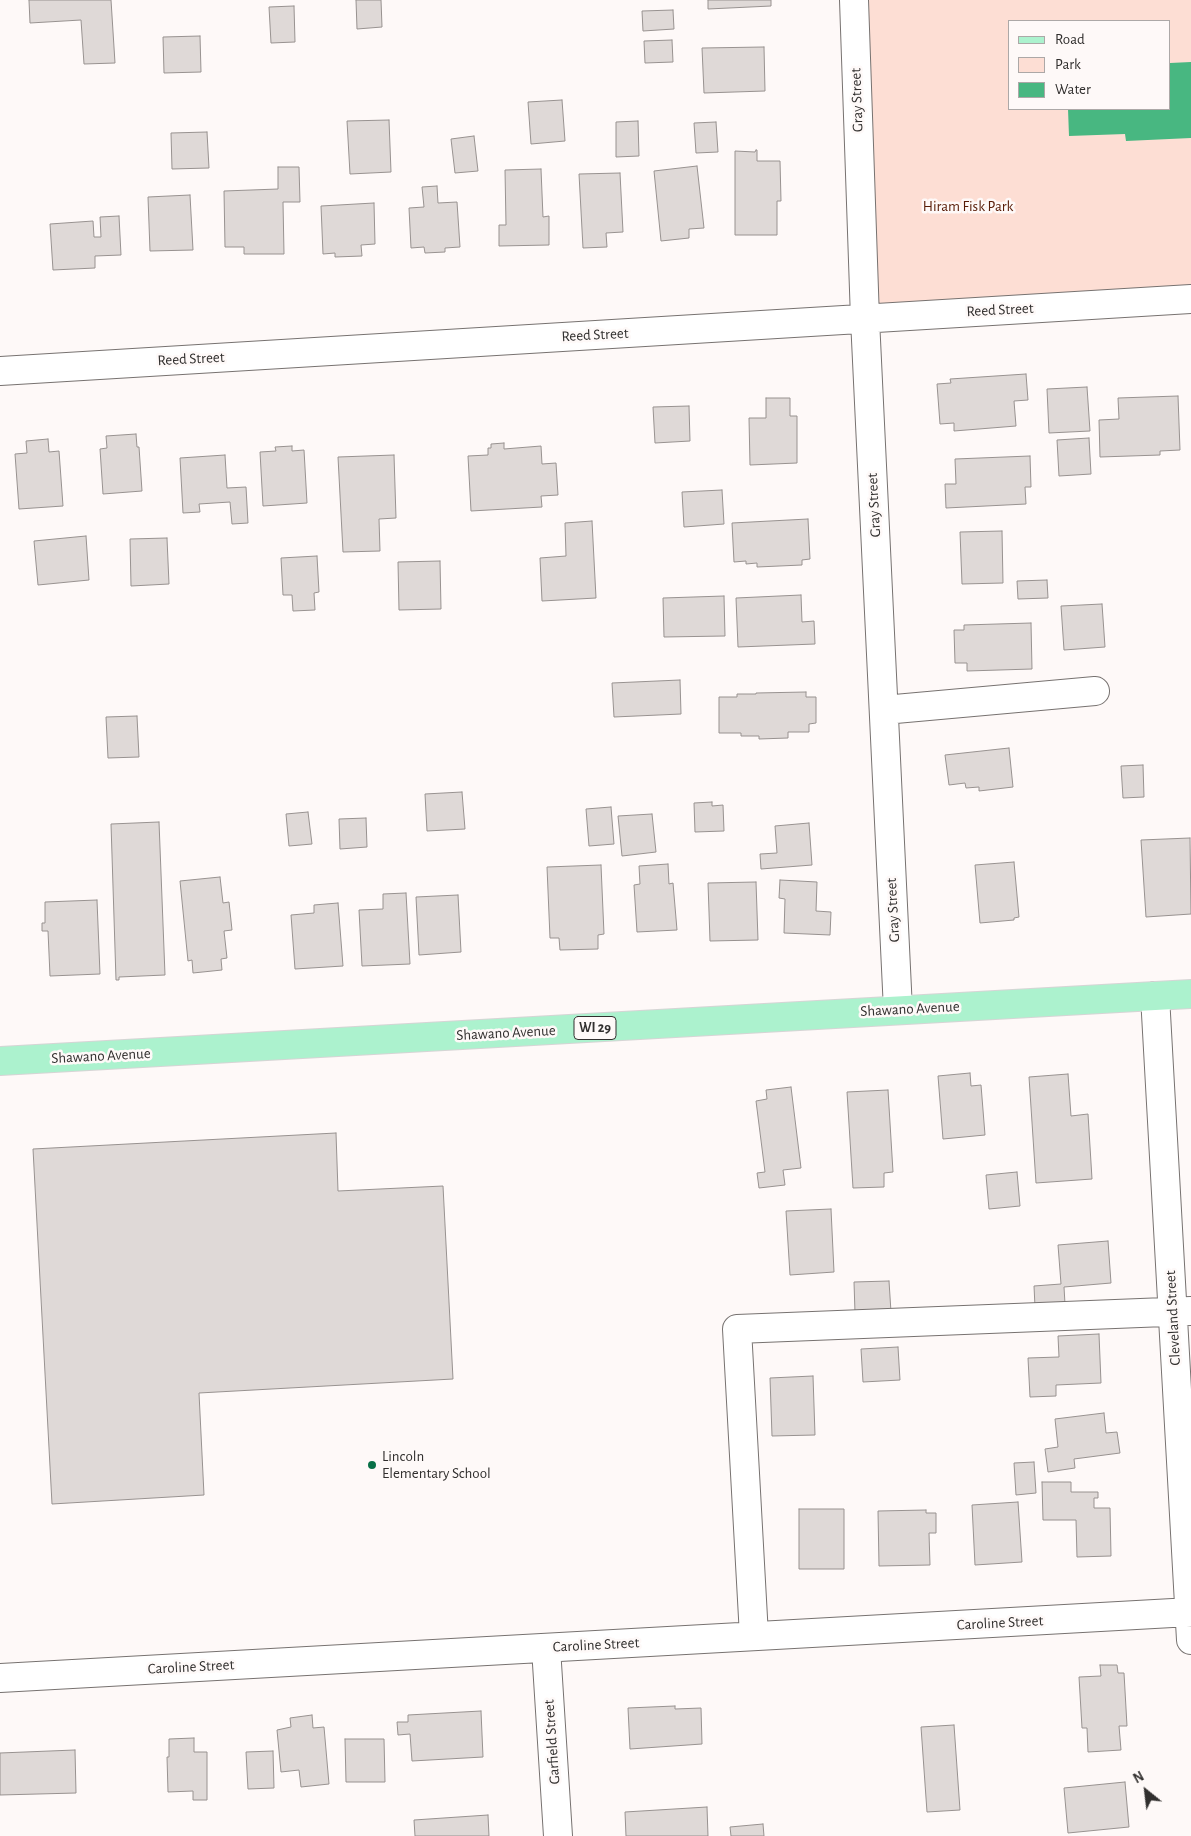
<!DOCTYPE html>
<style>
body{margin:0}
#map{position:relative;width:1191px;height:1836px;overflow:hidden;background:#fef9f8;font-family:"Alegreya Sans",sans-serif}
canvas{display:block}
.legend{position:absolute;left:1008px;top:20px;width:162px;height:90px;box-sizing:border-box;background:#fef9f8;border:1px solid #aca8a7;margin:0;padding:6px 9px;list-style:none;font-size:15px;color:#312f2e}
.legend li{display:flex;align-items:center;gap:10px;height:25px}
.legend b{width:25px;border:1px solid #aca8a7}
.north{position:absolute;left:1121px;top:1766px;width:50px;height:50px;-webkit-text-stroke:4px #fef9f8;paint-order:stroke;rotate:331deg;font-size:14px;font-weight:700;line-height:20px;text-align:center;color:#312f2e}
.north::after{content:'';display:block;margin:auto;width:18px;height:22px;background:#312f2e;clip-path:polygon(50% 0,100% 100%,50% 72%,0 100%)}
</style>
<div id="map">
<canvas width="1191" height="1836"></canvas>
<ul class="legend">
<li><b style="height:6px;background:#acf2ce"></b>Road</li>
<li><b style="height:14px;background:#fdded4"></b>Park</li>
<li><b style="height:14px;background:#48b781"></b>Water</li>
</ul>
<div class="north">N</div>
</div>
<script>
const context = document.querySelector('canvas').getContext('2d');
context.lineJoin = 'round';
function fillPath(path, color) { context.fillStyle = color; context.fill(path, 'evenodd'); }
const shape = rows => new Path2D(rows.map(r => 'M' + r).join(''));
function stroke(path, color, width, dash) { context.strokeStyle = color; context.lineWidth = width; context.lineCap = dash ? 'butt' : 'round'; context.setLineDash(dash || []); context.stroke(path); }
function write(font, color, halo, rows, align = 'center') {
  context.font = font + ' "Alegreya Sans",sans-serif'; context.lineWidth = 5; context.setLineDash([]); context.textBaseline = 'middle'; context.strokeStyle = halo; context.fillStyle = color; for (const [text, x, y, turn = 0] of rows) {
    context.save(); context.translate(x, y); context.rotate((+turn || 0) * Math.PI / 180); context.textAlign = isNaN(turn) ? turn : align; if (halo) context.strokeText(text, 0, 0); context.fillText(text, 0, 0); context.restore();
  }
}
fillPath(shape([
 [854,0,1191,0,1191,299,865,319],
 [1010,21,1170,21,1170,109,1010,109]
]), '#fdded4');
fillPath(shape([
 [1191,62,1191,138,1126,141,1125,134,1069,136,1068,109,1170,109,1170,63]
]), '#48b781');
const building = shape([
 [29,0,111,0,115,63,84,64,81,20,30,23,29,0],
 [356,0,381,0,382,27,357,29,356,0],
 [708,0,771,0,771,6,708,9,708,0],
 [294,6,295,42,271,43,269,7,294,6],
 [673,10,674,29,643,31,642,11,673,10],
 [200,36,201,72,164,73,163,37,200,36],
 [672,40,673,62,645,63,644,41,672,40],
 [764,47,765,91,704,93,702,48,764,47],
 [562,100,565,141,531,144,528,102,562,100],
 [389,120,391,172,350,174,347,121,389,120],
 [638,121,639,156,616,157,616,122,638,121],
 [716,122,718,152,696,153,694,123,716,122],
 [207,132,209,168,172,169,171,133,207,132],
 [474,136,478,171,455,173,451,139,474,136],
 [756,150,757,150,757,161,780,161,781,201,777,201,777,235,735,235,735,151,755,152,756,150],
 [697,166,704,228,689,229,689,238,661,241,654,171,697,166],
 [278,167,299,167,300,202,283,202,284,254,244,254,244,247,225,247,224,191,278,189,278,167],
 [541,169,543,217,549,216,549,245,499,246,499,225,506,225,505,170,541,169],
 [620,173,623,232,606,233,607,247,583,248,579,174,620,173],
 [437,186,438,203,457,202,460,247,445,248,445,252,425,253,424,247,411,248,409,208,424,207,422,187,437,186],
 [190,195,193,250,150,251,148,197,190,195],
 [374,203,375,244,361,245,362,256,335,257,335,253,323,254,321,206,374,203],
 [119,216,121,255,95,256,95,268,53,270,50,224,93,221,94,237,101,237,100,217,119,216],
 [1026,374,1028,400,1014,401,1016,426,954,431,954,423,940,424,937,384,951,383,950,379,1026,374],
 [1087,387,1090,431,1049,433,1047,389,1087,387],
 [1178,396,1180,450,1160,451,1160,455,1100,457,1099,420,1119,419,1118,398,1178,396],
 [766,398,790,398,790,416,797,416,797,463,750,465,749,418,766,418,766,398],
 [689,406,690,441,655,443,653,407,689,406],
 [136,434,137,447,139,447,142,491,103,494,100,449,107,448,106,436,136,434],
 [1089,438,1091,474,1059,476,1057,440,1089,438],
 [48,439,49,452,59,451,63,506,19,509,15,454,27,453,26,441,48,439],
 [504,443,504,449,541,446,542,464,556,463,558,495,541,496,542,507,471,511,468,456,488,455,488,448,491,448,491,444,504,443],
 [292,446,292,451,304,450,307,503,263,506,260,452,276,451,275,447,292,446],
 [225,455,227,488,246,487,248,523,232,524,230,502,199,504,200,512,183,513,180,458,225,455],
 [394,455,396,518,379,519,380,551,343,552,338,457,394,455],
 [1030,456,1031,487,1025,487,1026,504,946,508,945,484,956,484,955,459,1030,456],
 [722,490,724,524,684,527,682,492,722,490],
 [808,519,810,559,802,560,802,565,757,567,757,563,746,564,746,561,734,562,732,523,808,519],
 [592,521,596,598,542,601,540,558,566,556,565,523,592,521],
 [1002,531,1003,583,962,584,960,532,1002,531],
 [86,536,89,580,38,585,34,541,86,536],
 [167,538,169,584,131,586,130,539,167,538],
 [317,556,319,592,314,593,315,610,293,611,292,595,283,595,281,558,317,556],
 [440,561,441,609,399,610,398,562,440,561],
 [1047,580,1048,598,1018,599,1017,581,1047,580],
 [801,595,802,622,814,621,815,644,738,647,736,598,801,595],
 [724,596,725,636,664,637,663,598,724,596],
 [1102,604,1105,647,1064,650,1061,606,1102,604],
 [1031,623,1032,669,967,671,967,663,955,663,954,630,964,630,964,625,1031,623],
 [680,680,681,714,614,717,612,683,680,680],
 [806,692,806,697,816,697,816,723,809,724,809,732,788,732,788,738,759,739,759,736,741,736,741,733,719,733,719,697,737,697,737,694,756,694,756,693,806,692],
 [137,716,139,757,108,758,106,717,137,716],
 [1009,748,1013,787,979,791,979,787,966,788,965,783,949,785,945,755,1009,748],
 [1143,765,1144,797,1123,798,1121,766,1143,765],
 [462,792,465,829,427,831,425,794,462,792],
 [712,802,712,806,723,805,724,831,695,832,694,803,712,802],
 [611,807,614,844,589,846,586,809,611,807],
 [308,812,312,844,289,846,286,814,308,812],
 [652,814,656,852,622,856,618,816,652,814],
 [366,818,367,847,340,849,339,819,366,818],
 [159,822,165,975,119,977,119,980,116,980,111,824,159,822],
 [809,823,812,865,761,869,760,854,777,853,775,826,809,823],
 [1190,838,1191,914,1146,917,1141,840,1190,838],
 [1014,862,1019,917,1014,918,1014,920,980,923,975,865,1014,862],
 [668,864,669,884,673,883,677,930,637,932,634,885,640,884,639,866,668,864],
 [601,865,604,934,598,935,598,949,560,950,559,938,550,938,547,867,601,865],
 [220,877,223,903,229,902,232,930,224,931,227,958,221,959,222,970,193,973,192,960,188,961,180,881,220,877],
 [780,880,817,882,816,911,831,912,830,935,784,933,785,899,779,898,780,880],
 [756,882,758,940,710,941,708,883,756,882],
 [406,893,410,964,362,966,359,910,383,909,383,894,406,893],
 [458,895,461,952,419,955,416,897,458,895],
 [97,900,100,974,50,976,48,931,42,931,42,923,45,923,45,902,97,900],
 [338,903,343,966,295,969,291,915,314,913,314,905,338,903],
 [970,1073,971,1086,981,1085,985,1135,943,1139,938,1076,970,1073],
 [1068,1074,1071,1116,1088,1114,1092,1179,1036,1183,1029,1077,1068,1074],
 [791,1087,801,1168,783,1170,785,1185,759,1188,757,1173,765,1172,756,1101,767,1099,766,1090,791,1087],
 [888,1090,893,1172,884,1173,884,1187,853,1188,847,1092,888,1090],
 [336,1133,338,1191,443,1186,453,1379,199,1393,204,1495,52,1504,33,1149,336,1133],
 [1017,1172,1020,1206,989,1209,986,1175,1017,1172],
 [831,1209,834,1272,790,1275,786,1211,831,1209],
 [1108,1241,1111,1283,1064,1287,1065,1304,1035,1307,1034,1286,1061,1284,1058,1245,1108,1241],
 [889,1281,891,1312,855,1313,854,1282,889,1281],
 [1099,1334,1101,1383,1056,1385,1056,1396,1030,1397,1028,1358,1059,1357,1058,1336,1099,1334],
 [898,1347,900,1380,863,1382,861,1349,898,1347],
 [813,1376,815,1435,772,1436,770,1378,813,1376],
 [1104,1413,1106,1433,1117,1432,1120,1453,1074,1459,1075,1468,1048,1472,1045,1449,1058,1447,1055,1419,1104,1413],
 [1034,1462,1036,1493,1016,1495,1014,1463,1034,1462],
 [1042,1482,1071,1482,1071,1492,1098,1492,1098,1498,1094,1498,1094,1508,1110,1508,1111,1556,1077,1557,1076,1520,1043,1520,1042,1482],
 [1018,1502,1022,1562,975,1565,972,1505,1018,1502],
 [799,1509,844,1509,844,1569,799,1569,799,1509],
 [926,1510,926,1513,936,1513,936,1533,929,1533,930,1565,879,1566,878,1511,926,1510],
 [1100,1665,1117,1665,1118,1673,1124,1673,1127,1726,1119,1726,1121,1750,1088,1752,1087,1728,1082,1728,1079,1677,1101,1676,1100,1665],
 [675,1706,675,1709,701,1708,702,1744,630,1749,628,1708,675,1706],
 [481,1711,483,1757,412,1761,410,1734,398,1735,397,1722,408,1722,408,1715,481,1711],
 [312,1715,313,1728,324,1727,329,1784,301,1787,299,1770,281,1772,277,1730,291,1727,290,1718,312,1715],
 [954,1725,960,1810,927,1812,921,1727,954,1725],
 [194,1738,194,1752,207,1752,207,1800,193,1800,193,1791,168,1792,167,1757,169,1757,169,1739,194,1738],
 [345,1739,384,1739,385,1782,346,1782,345,1739],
 [75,1750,76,1793,0,1795,0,1753,75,1750],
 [273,1751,274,1788,248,1789,246,1752,273,1751],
 [1125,1782,1129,1827,1068,1833,1064,1788,1125,1782],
 [707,1807,708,1836,626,1836,625,1812,707,1807],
 [488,1815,489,1836,415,1836,414,1820,488,1815],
 [763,1824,764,1836,731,1836,730,1827,763,1824]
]);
fillPath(building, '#dfd9d7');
stroke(building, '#989290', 1);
const minor = shape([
 [854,0,865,319,898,1010],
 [0,371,1191,299],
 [884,710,1095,691],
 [1155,996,1191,1640],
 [754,1636,737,1329,1191,1311],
 [546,1648,558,1836],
 [0,1678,1191,1612]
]);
const major = shape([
 [0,1061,1191,994]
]);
stroke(minor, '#777270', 30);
stroke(major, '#d6d5d5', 30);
stroke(minor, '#fff', 28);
stroke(major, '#acf2ce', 28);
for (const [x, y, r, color] of [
 [372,1465,5,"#087047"]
]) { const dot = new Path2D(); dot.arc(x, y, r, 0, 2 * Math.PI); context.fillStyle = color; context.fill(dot); stroke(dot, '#fef9f8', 2); }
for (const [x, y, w] of [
 [595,1028,42]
]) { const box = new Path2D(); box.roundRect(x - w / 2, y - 11.5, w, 23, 4); context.fillStyle = '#fef9f8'; context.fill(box); stroke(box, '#312f2e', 1); }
write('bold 14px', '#312f2e', null, [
 ["WI 29",595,1028]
]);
write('15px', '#312f2e', '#fef9f8', [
 ["Gray Street",857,100,-92],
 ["Reed Street",1000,310,-3],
 ["Reed Street",595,335,-3],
 ["Reed Street",191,359,-3],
 ["Gray Street",874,505,-93],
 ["Gray Street",893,910,-93],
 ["Shawano Avenue",910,1009,-3],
 ["Shawano Avenue",506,1033,-3],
 ["Shawano Avenue",101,1056,-3],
 ["Cleveland Street",1173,1318,-93],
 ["Caroline Street",1000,1623,-3],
 ["Caroline Street",596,1645,-3],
 ["Caroline Street",191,1667,-3],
 ["Garfield Street",552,1742,-94]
]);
write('15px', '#571a05', '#fef9f8', [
 ["Hiram Fisk Park",968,206]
]);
write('15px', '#312f2e', '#fef9f8', [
 ["Lincoln",382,1456],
 ["Elementary School",382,1473]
], 'left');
</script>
